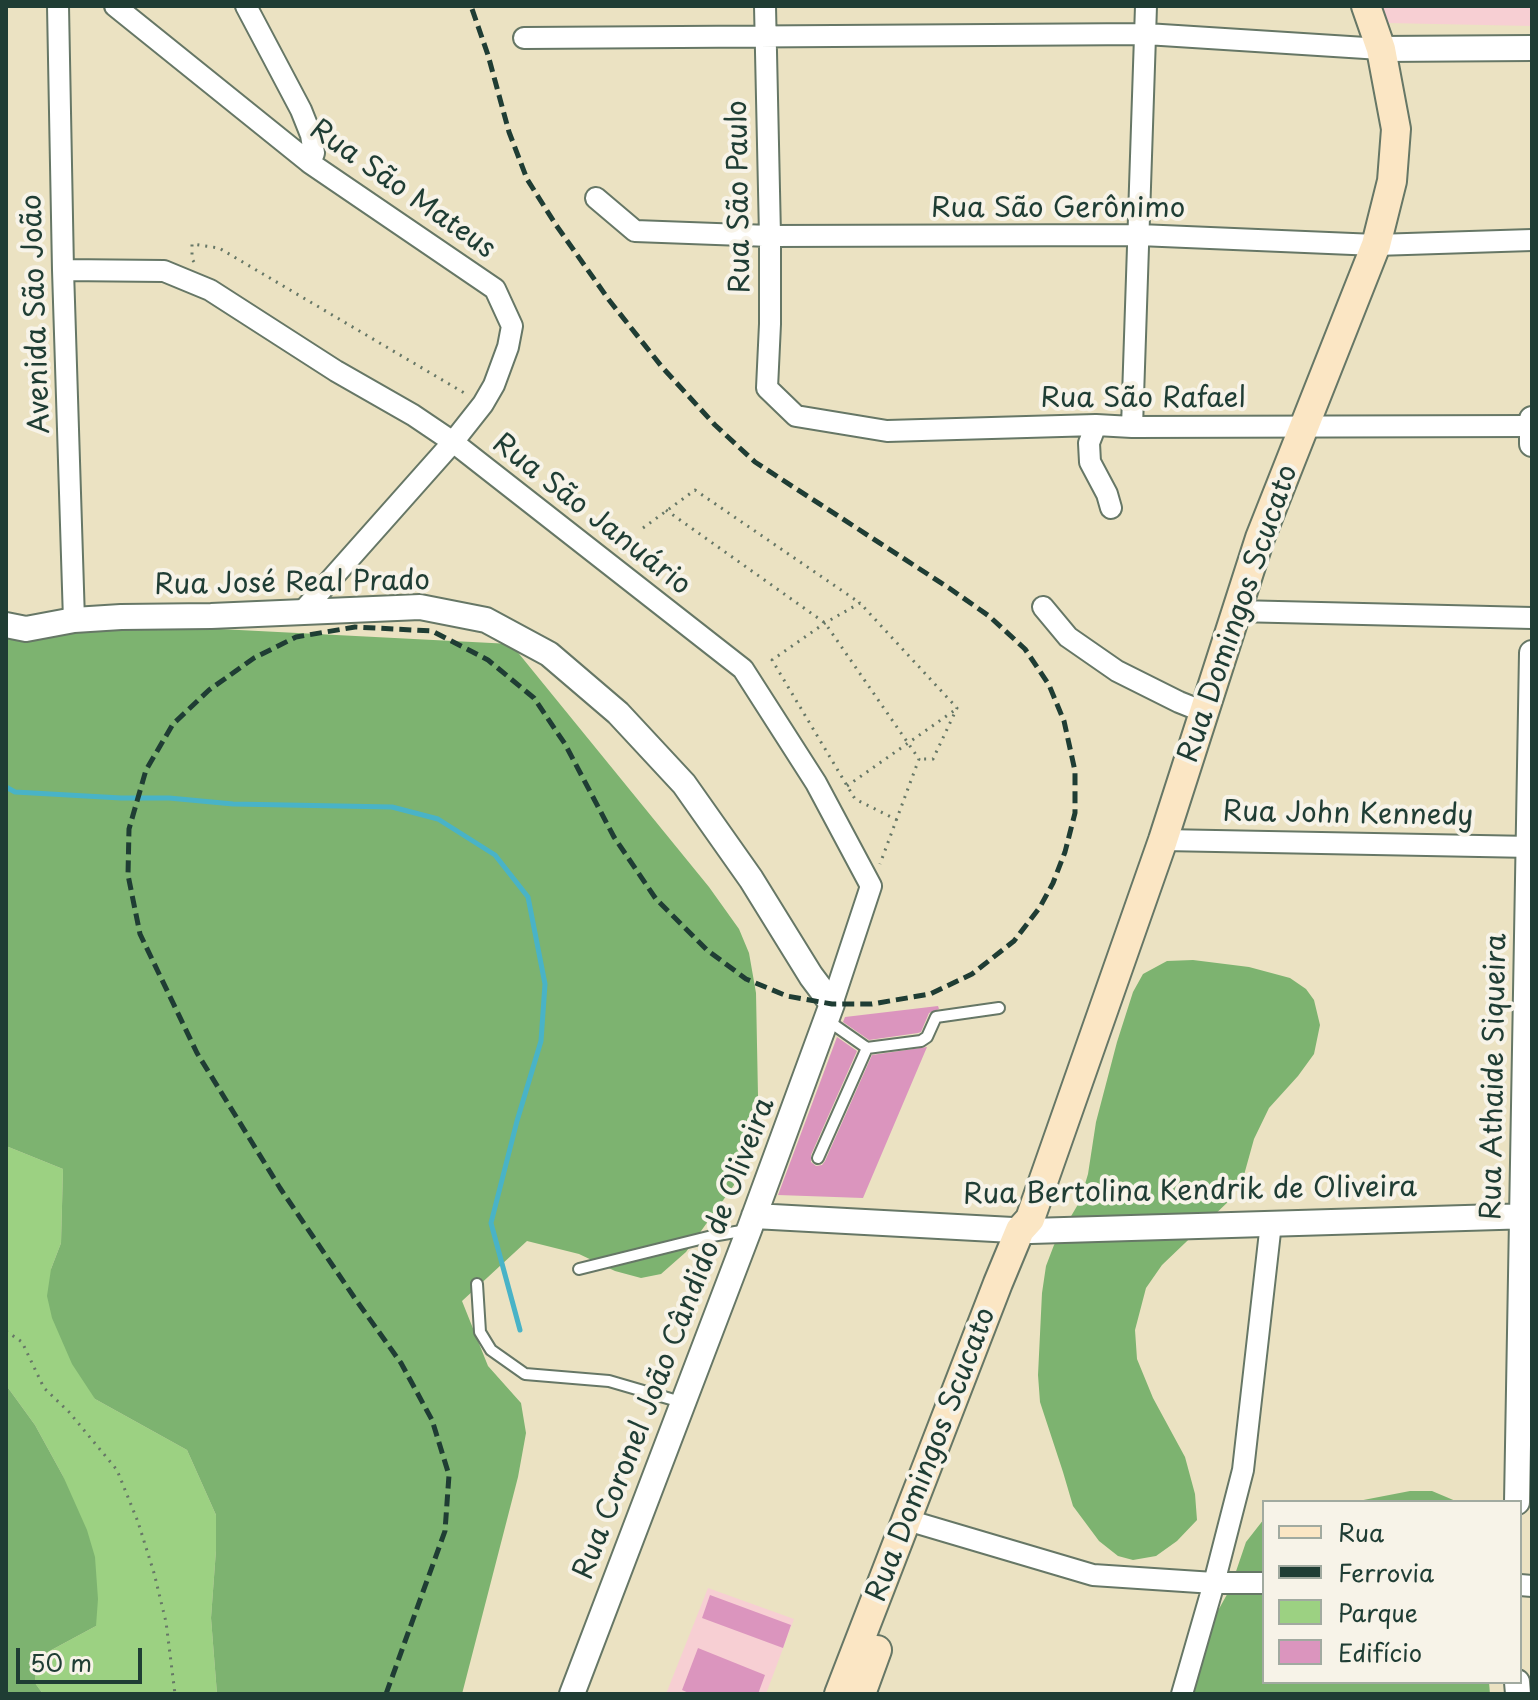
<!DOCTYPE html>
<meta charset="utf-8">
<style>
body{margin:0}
#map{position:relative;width:1538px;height:1700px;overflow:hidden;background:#ebe2c2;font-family:"Playpen Sans",sans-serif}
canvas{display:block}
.frame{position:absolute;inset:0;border:8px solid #1f3d34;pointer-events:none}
.legend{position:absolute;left:1262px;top:1500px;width:260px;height:184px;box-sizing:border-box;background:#f7f3e8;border:2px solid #a1aaa0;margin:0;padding:10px 14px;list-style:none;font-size:24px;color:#1f3d34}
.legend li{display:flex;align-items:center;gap:16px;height:40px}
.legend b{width:40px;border:2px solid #a1aaa0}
.scale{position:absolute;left:16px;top:1648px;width:126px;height:36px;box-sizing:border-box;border:4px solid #1f3d34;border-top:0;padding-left:10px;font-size:24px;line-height:28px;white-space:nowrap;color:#1f3d34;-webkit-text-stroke:6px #f7f3e8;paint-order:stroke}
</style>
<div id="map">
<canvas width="1538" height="1700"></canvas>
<div class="frame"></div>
<ul class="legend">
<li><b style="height:10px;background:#fbe6c4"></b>Rua</li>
<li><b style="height:10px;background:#1f3d34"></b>Ferrovia</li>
<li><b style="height:22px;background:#9cd182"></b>Parque</li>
<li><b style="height:22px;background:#db95be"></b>Edifício</li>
</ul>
<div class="scale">50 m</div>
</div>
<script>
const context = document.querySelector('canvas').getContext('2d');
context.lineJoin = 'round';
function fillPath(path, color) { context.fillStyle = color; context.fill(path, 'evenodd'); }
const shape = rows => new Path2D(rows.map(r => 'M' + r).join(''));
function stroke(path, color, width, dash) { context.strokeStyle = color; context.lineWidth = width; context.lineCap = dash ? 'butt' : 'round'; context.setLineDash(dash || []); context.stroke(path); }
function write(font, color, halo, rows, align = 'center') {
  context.font = font + ' "Playpen Sans",sans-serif'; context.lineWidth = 8; context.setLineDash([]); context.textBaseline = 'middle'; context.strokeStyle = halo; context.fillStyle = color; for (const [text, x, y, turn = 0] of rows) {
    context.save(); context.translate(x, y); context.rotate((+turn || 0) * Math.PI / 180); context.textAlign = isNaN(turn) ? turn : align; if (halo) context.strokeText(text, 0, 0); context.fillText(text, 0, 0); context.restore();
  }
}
fillPath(shape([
 [1382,6,1532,6,1532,26,1387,23],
 [708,1588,794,1619,766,1694,666,1694]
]), '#f7cfd3');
fillPath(shape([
 [6,1146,63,1169,61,1243,51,1269,95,1399,187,1450,216,1515,216,1550,211,1618,217,1694,43,1694,35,1683,36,1665,44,1654,96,1626,63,1476,35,1425,6,1385]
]), '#9cd182');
fillPath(shape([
 [6,618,511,644,709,887,739,929,749,953,756,993,758,1096,755,1125,750,1152,734,1185,686,1252,661,1274,641,1278,615,1271,579,1254,527,1241,462,1301,488,1366,521,1403,526,1433,518,1477,462,1694,217,1694,211,1618,216,1550,216,1515,187,1450,95,1399,72,1364,52,1318,47,1296,51,1269,61,1243,63,1169,6,1146],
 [1193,960,1249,967,1290,978,1306,989,1314,1000,1320,1025,1314,1054,1298,1076,1269,1108,1254,1139,1244,1175,1231,1199,1162,1265,1146,1288,1135,1330,1137,1359,1153,1398,1185,1457,1195,1494,1197,1520,1177,1541,1156,1556,1133,1560,1118,1556,1099,1541,1073,1506,1063,1472,1040,1402,1038,1375,1042,1293,1046,1266,1054,1245,1080,1201,1088,1174,1096,1122,1117,1042,1133,992,1143,974,1167,961],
 [6,1385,35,1425,63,1476,87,1530,95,1557,98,1599,96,1626,44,1654,36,1665,35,1683,43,1694,6,1694],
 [1410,1491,1432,1491,1458,1502,1353,1502],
 [1264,1519,1264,1682,1489,1682,1490,1694,1191,1694,1200,1643,1230,1589,1246,1542]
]), '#7db370');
stroke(shape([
 [6,787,15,792,121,798,169,798,233,804,392,807,438,819,495,855,528,897,545,984,541,1041,517,1121,491,1223,520,1330]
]), '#49b3c7', 5);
fillPath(shape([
 [938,1006,939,1009,929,1013,921,1032,918,1033,869,1040,843,1022,845,1017],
 [837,1037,857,1051,811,1155,811,1162,816,1166,822,1165,825,1161,872,1055,927,1047,863,1198,778,1195],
 [710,1595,791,1625,783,1648,702,1618],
 [698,1648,765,1675,758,1694,691,1694,682,1690]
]), '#db95be');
const service = shape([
 [867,1048,921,1041,927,1037,936,1017,999,1008],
 [818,1158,867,1048,827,1020],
 [579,1269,712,1236,747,1230],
 [477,1284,480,1332,491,1350,525,1374,609,1381,681,1402]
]);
const minor = shape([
 [58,6,63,270,74,620],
 [115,6,310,163,495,289,512,326,508,347,494,385,483,404,453,442,302,612],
 [246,6,301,110,311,135,314,153,310,163],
 [765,6,770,236,770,324,767,388,796,416,887,431,1096,425,1132,427,1532,426],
 [524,38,1146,34,1381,49],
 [596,198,635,231,770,236,1139,235,1376,245,1532,240],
 [63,270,164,271,210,290,336,371,413,415,453,442,743,669,816,783,871,886,832,1004],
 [1096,425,1089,443,1090,462,1107,494,1111,508],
 [1132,427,1146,6],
 [1043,607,1068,637,1117,671,1179,702,1204,712],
 [1236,611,1532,618],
 [1163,840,1532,847],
 [907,1520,1093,1575,1214,1583,1264,1583],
 [1520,1585,1532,1586],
 [1182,1694,1214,1583,1243,1470,1271,1223]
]);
const tertiary = shape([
 [1381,49,1532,48],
 [1532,419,1532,444],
 [6,625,26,629,74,620,121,617,211,616,420,607,486,620,549,654,618,713,684,784,751,879,811,976,832,1004,749,1230,572,1694],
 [754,1216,1031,1231,1532,1216],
 [1517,1502,1532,653],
 [1517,1682,1518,1694]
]);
const secondary = shape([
 [839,1694,998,1283,1020,1230,1030,1219,1163,840,1260,538,1376,245,1392,181,1396,129,1381,49,1366,6],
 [861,1694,877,1650]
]);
stroke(service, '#676', 14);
stroke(minor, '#676', 24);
stroke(tertiary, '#676', 28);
stroke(secondary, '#676', 32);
stroke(shape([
 [194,262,192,259,192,244,219,248,466,394],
 [666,510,825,623,919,759,880,864],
 [643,528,695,490,860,603],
 [847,786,955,710],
 [897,820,855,799,772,660,825,623,860,603,957,708,933,759,919,759],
 [6,1331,22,1342,44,1388,69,1412,117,1470,138,1522,154,1573,166,1622,175,1694]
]), '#676', 3, [2, 6]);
stroke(service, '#fff', 10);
stroke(minor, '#fff', 20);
stroke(tertiary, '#fff', 24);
stroke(secondary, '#fbe6c4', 28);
stroke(shape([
 [386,1694,445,1531,449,1475,432,1420,401,1363,354,1297,280,1188,197,1053,140,934,128,875,129,829,146,770,173,724,209,690,254,658,296,637,355,627,432,631,488,660,534,698,565,744,614,837,656,899,707,950,746,979,787,996,832,1004,872,1004,930,994,972,974,1014,941,1040,907,1053,883,1065,852,1075,813,1075,771,1064,721,1049,685,1025,649,989,616,949,588,755,462,715,425,662,367,609,300,556,225,527,179,509,132,488,55,471,6]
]), '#1f3d34', 5, [12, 6]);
write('28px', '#1f3d34', '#f7f3e8', [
 ["Rua São Mateus",402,190,35],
 ["Rua São Paulo",740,197,-91],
 ["Rua São Gerônimo",1058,209],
 ["Avenida São João",37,314,-92],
 ["Rua São Rafael",1143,399],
 ["Rua São Januário",591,515,38],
 ["Rua José Real Prado",292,584,-1],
 ["Rua Domingos Scucato",1239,614,-71],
 ["Rua John Kennedy",1348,815,1],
 ["Rua Athaide Siqueira",1495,1077,-89],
 ["Rua Bertolina Kendrik de Oliveira",1190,1192,-1],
 ["Rua Coronel João Cândido de Oliveira",675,1339,-69],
 ["Rua Domingos Scucato",932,1455,-69]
]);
</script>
